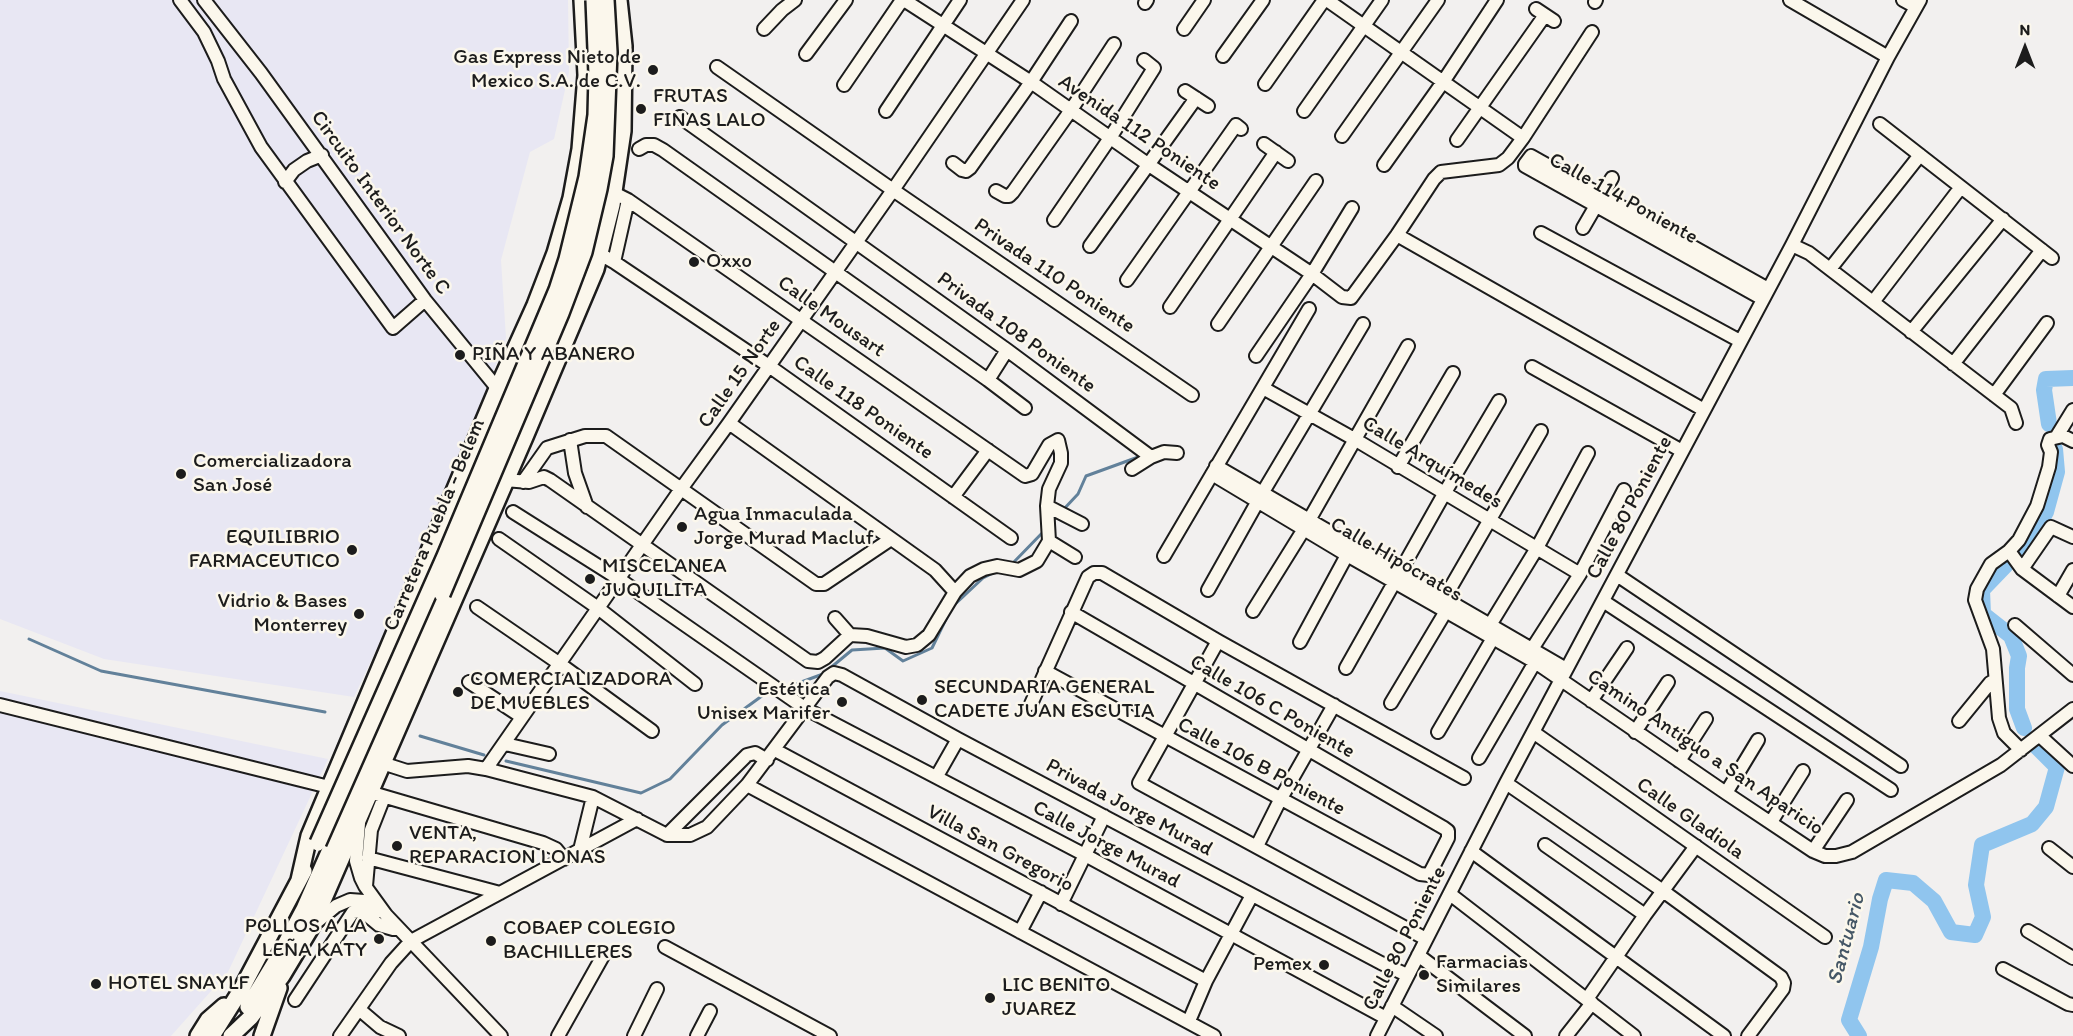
<!DOCTYPE html>
<meta charset="utf-8">
<style>
body{margin:0}
#map{position:relative;width:2073px;height:1036px;overflow:hidden;background:#f2f0ef;font-family:Itim,sans-serif}
canvas{display:block}
.north{position:absolute;left:1995px;top:18px;width:60px;height:60px;-webkit-text-stroke:4px #fbf7ec;paint-order:stroke;rotate:0deg;font-size:16px;font-weight:700;line-height:24px;text-align:center;color:#1c1c1c}
.north::after{content:'';display:block;margin:auto;width:21px;height:27px;background:#1c1c1c;clip-path:polygon(50% 0,100% 100%,50% 72%,0 100%)}
</style>
<div id="map">
<canvas width="2073" height="1036"></canvas>
<div class="north">N</div>
</div>
<script>
const context = document.querySelector('canvas').getContext('2d');
context.lineJoin = 'round';
function fillPath(path, color) { context.fillStyle = color; context.fill(path, 'evenodd'); }
const shape = rows => new Path2D(rows.map(r => 'M' + r).join(''));
function stroke(path, color, width, dash) { context.strokeStyle = color; context.lineWidth = width; context.lineCap = dash ? 'butt' : 'round'; context.setLineDash(dash || []); context.stroke(path); }
function write(font, color, halo, rows, align = 'center') {
  context.font = font + ' Itim,sans-serif'; context.lineWidth = 5; context.setLineDash([]); context.textBaseline = 'middle'; context.strokeStyle = halo; context.fillStyle = color; for (const [text, x, y, turn = 0] of rows) {
    context.save(); context.translate(x, y); context.rotate((+turn || 0) * Math.PI / 180); context.textAlign = isNaN(turn) ? turn : align; if (halo) context.strokeText(text, 0, 0); context.fillText(text, 0, 0); context.restore();
  }
}
fillPath(shape([
 [0,0,568,0,569,72,554,139,530,152,501,260,506,338,434,526,354,697,104,659,0,619],
 [0,691,328,759,228,972,171,1036,0,1036]
]), '#e8e7f3');
stroke(shape([
 [1063,510,1078,494,1086,476,1141,456],
 [1012,564,1045,530],
 [951,608,983,578,997,571],
 [29,639,101,671,325,712],
 [785,688,823,674,852,650,885,648,903,661,932,648,947,617],
 [420,736,484,755],
 [506,761,641,793,670,779,722,725,766,693,774,691]
]), '#62819a', 3);
stroke(shape([
 [2049,424,2044,390,2046,379,2073,378],
 [2022,549,2035,532,2046,512,2057,472,2055,449],
 [2006,565,1982,590,1983,614,2011,636,2019,656,2017,668,2017,709,2024,728],
 [1859,1036,1849,1020,1871,947,1880,899,1886,880,1913,883,1934,901,1951,932,1975,935,1983,917,1976,885,1982,845,2032,824,2046,807,2057,767,2036,746]
]), '#90c5ee', 16);
const minor = shape([
 [180,0,204,32,218,61,224,79,261,147,393,328,425,300],
 [204,0,261,73,425,300,502,394],
 [904,0,1031,82,1149,165,1312,274,1342,297,1351,298,1397,235,1434,179,1441,172,1499,165,1508,158,1523,138,1592,32],
 [1327,0,1523,138],
 [1790,0,1888,57],
 [1903,0,1916,7],
 [1595,2,1596,0],
 [1145,3,1147,0],
 [1536,9,1554,21],
 [764,29,782,10,795,0],
 [1184,29,1204,0],
 [806,54,846,0],
 [1223,56,1263,0],
 [717,67,893,190,1192,395],
 [1265,84,1324,0],
 [844,85,902,0],
 [1185,91,1208,106],
 [886,111,960,0],
 [1304,111,1382,0],
 [680,117,1007,350,1151,457],
 [1880,124,2052,258],
 [1342,136,1438,0],
 [1457,140,1545,15],
 [1264,144,1288,161],
 [639,149,646,145,654,145,663,150,988,380,1025,408],
 [953,163,962,170,966,171,970,168,1031,82,1071,21],
 [1384,165,1443,82,1497,0],
 [285,182,294,170,307,161,322,155],
 [996,191,1005,196,1009,196,1013,192,1071,110,1114,44],
 [1054,220,1110,138,1154,68,1144,60],
 [1583,228,1612,178],
 [1541,233,1740,341],
 [1397,235,1704,410],
 [1792,245,1809,253,2011,408,2016,423],
 [1090,246,1196,98],
 [600,254,614,262,769,366,1011,538],
 [614,262,628,200],
 [1830,269,1920,155],
 [1127,280,1236,125,1241,129],
 [1763,299,1525,166,1525,164,1531,156,1768,289],
 [1873,302,1961,187],
 [1170,307,1276,152],
 [1218,324,1316,181],
 [1911,332,2003,219],
 [1256,356,1312,274,1352,208],
 [1953,364,2042,250],
 [1532,367,1682,451],
 [988,380,1007,350],
 [1263,388,1356,440,1580,574],
 [1994,395,2047,323],
 [729,423,935,570,955,592],
 [2057,436,2073,410],
 [570,440,575,473,587,507],
 [1216,466,1566,669],
 [1398,467,1453,373],
 [1132,469,1151,457,1164,452,1177,453],
 [1212,474,1347,555,1535,662,1726,793,1813,851,1825,856,1836,856,1852,852,2001,765,2073,709],
 [505,480,529,482,544,477,550,480,808,661,818,662,825,658,850,635,867,636,906,647,917,645,929,635,955,592,970,576,984,569,997,566,1019,570,1037,561,1049,541,1047,506,1049,489,1061,463,1061,453,1058,440,1049,445,1032,474,1025,476,628,200,614,193],
 [523,482,547,448,585,436,606,436,816,584,824,584,891,539],
 [953,497,988,450],
 [1047,506,1082,524],
 [513,512,619,579,806,709,1085,855,1386,1018],
 [499,539,598,608,695,684],
 [1049,541,1075,557],
 [2009,551,2022,569,2073,607],
 [1164,556,1309,309],
 [2022,569,2051,527,2073,537],
 [1617,575,1901,766],
 [1208,590,1263,492,1363,324],
 [2058,596,2073,570],
 [1444,599,1541,431],
 [1603,601,1891,790],
 [477,607,560,664,652,731],
 [1253,611,1304,529,1408,346],
 [835,618,850,635],
 [1490,625,1537,548,1588,453],
 [2015,625,2073,675],
 [1218,641,1139,783,1426,939],
 [1300,642,1347,555],
 [1532,649,1580,574,1624,490],
 [1346,668,1444,494,1499,401],
 [1045,671,1420,874,1429,875,1448,838,1448,831,1444,828,1071,612],
 [469,682,522,717],
 [1591,701,1627,648],
 [1391,703,1446,611],
 [1031,704,1088,577,1094,573,1102,573,1218,641,1464,778],
 [0,705,329,787],
 [1959,721,1990,683,1995,680],
 [1438,732,1493,638],
 [1533,732,1825,937],
 [1635,732,1668,682],
 [2040,736,2073,766],
 [505,744,549,754],
 [775,750,1206,981],
 [2021,750,2004,733,1999,718,1993,649,1975,600,1977,589,1991,564,2009,551,2019,540,2037,506,2049,467,2051,452,2048,445,2050,439,2063,436,2073,441],
 [1479,758,1538,657],
 [1679,761,1706,719],
 [382,763,407,771,468,766,486,769,593,797,667,835,690,835,707,827,747,785,828,677,834,673,842,675,958,739,1381,963,1407,975],
 [486,769,681,489,729,423,893,190,1023,0],
 [937,776,958,739],
 [1506,783,1663,891,1781,977,1784,983,1783,989,1748,1036],
 [747,785,1214,1036],
 [369,792,543,843,556,849,564,859],
 [1726,793,1758,740],
 [1771,822,1803,771],
 [359,823,356,861,361,878,365,886,386,915,501,1036],
 [667,835,747,755,755,753,767,760],
 [1545,845,1645,915],
 [1257,846,1280,800,1334,705],
 [2049,848,2073,867],
 [580,850,593,797],
 [1471,851,1724,1036],
 [1813,851,1847,800],
 [368,858,500,893],
 [366,886,371,830,384,797],
 [1450,894,1634,1036],
 [1061,904,1104,816],
 [312,926,336,906,350,900,364,901,380,911],
 [2028,931,2073,958],
 [1020,932,1041,892],
 [665,947,830,1036],
 [1418,955,1525,1036],
 [2003,969,2068,1004,2073,1005],
 [1587,999,1645,915,1696,846],
 [295,1000,353,912,362,911,379,925,393,929,399,929],
 [1392,1006,1436,1036],
 [360,1010,380,1027,399,1036],
 [1189,1021,1206,981,1252,895],
 [340,1036,391,963,411,941,637,819],
 [558,1036,604,954],
 [634,1036,657,989],
 [697,1036,710,1011],
 [1377,1036,1506,783,1792,245,1888,57,1920,0],
 [1566,1036,1592,1003]
]);
const major = shape([
 [299,880,309,836,497,389,535,305,555,253,571,198,580,149,586,75,582,0],
 [248,1007,279,956,304,909,442,594],
 [198,1036,208,1020,224,1006],
 [212,1036,241,990,304,871],
 [231,1036,251,1017,282,976,312,926,525,437,596,269,612,205,623,131,624,46,619,0],
 [262,1036,279,988]
]);
stroke(minor, '#1c1c1c', 16);
stroke(major, '#1c1c1c', 20);
stroke(minor, '#fbf7ec', 12);
stroke(major, '#fbf7ec', 15);
const majorBridge = shape([
 [442,594,561,313,584,252,599,189,605,156,609,52,606,0],
 [318,843,445,556,557,290,567,259,587,177,596,115,597,75,594,0]
]);
stroke(majorBridge, '#1c1c1c', 20, []);
stroke(majorBridge, '#fbf7ec', 15);
for (const [x, y, r, color] of [
 [653,70,6,"#1c1c1c"],
 [641,109,6,"#1c1c1c"],
 [694,262,6,"#1c1c1c"],
 [460,355,6,"#1c1c1c"],
 [181,474,6,"#1c1c1c"],
 [682,527,6,"#1c1c1c"],
 [352,550,6,"#1c1c1c"],
 [590,579,6,"#1c1c1c"],
 [359,614,6,"#1c1c1c"],
 [458,692,6,"#1c1c1c"],
 [922,700,6,"#1c1c1c"],
 [842,702,6,"#1c1c1c"],
 [397,846,6,"#1c1c1c"],
 [379,939,6,"#1c1c1c"],
 [491,941,6,"#1c1c1c"],
 [1324,965,6,"#1c1c1c"],
 [1424,975,6,"#1c1c1c"],
 [96,984,6,"#1c1c1c"],
 [990,998,6,"#1c1c1c"]
]) { const dot = new Path2D(); dot.arc(x, y, r, 0, 2 * Math.PI); context.fillStyle = color; context.fill(dot); stroke(dot, '#fbf7ec', 2); }
write('21px', '#1c1c1c', '#fbf7ec', [
 ["Gas Express Nieto de",641,58,"right"],
 ["Mexico S.A. de C.V.",641,82,"right"],
 ["FRUTAS",653,97],
 ["FINAS LALO",653,121],
 ["Oxxo",706,262],
 ["PIÑA Y ABANERO",472,355],
 ["Comercializadora",193,462],
 ["San José",193,486],
 ["Agua Inmaculada",694,515],
 ["Jorge Murad Macluf",694,539],
 ["EQUILIBRIO",340,538,"right"],
 ["FARMACEUTICO",340,562,"right"],
 ["MISCELANEA",602,567],
 ["JUQUILITA",602,591],
 ["Vidrio & Bases",347,602,"right"],
 ["Monterrey",347,626,"right"],
 ["COMERCIALIZADORA",470,680],
 ["DE MUEBLES",470,704],
 ["SECUNDARIA GENERAL",934,688],
 ["CADETE JUAN ESCUTIA",934,712],
 ["Estética",830,690,"right"],
 ["Unisex Marifer",830,714,"right"],
 ["VENTA,",409,834],
 ["REPARACION LONAS",409,858],
 ["POLLOS A LA",367,927,"right"],
 ["LEÑA KATY",367,951,"right"],
 ["COBAEP COLEGIO",503,929],
 ["BACHILLERES",503,953],
 ["Farmacias",1436,963],
 ["Similares",1436,987],
 ["Pemex",1312,965,"right"],
 ["HOTEL SNAYLF",108,984],
 ["LIC BENITO",1002,986],
 ["JUAREZ",1002,1010]
], 'left');
write('21px', '#1c1c1c', '#fbf7ec', [
 ["Avenida 112 Poniente",1139,133,34],
 ["Calle 114 Poniente",1623,199,29],
 ["Circuito Interior Norte C",380,203,54],
 ["Privada 110 Poniente",1054,276,34],
 ["Calle Mousart",831,317,35],
 ["Privada 108 Poniente",1016,333,36],
 ["Calle 15 Norte",740,374,-55],
 ["Calle 118 Poniente",863,408,35],
 ["Calle Arquímedes",1432,463,31],
 ["Calle 80 Poniente",1630,508,-62],
 ["Carretera Puebla - Belem",435,525,-67],
 ["Calle Hipócrates",1396,560,30],
 ["Calle 106 C Poniente",1272,707,30],
 ["Camino Antiguo a San Aparicio",1705,753,34],
 ["Calle 106 B Poniente",1261,767,28],
 ["Privada Jorge Murad",1129,808,28],
 ["Calle Gladiola",1690,819,35],
 ["Calle Jorge Murad",1106,845,28],
 ["Villa San Gregorio",1000,849,28],
 ["Calle 80 Poniente",1405,939,-63]
]);
write('italic 22px', '#455766', '#fbf7ec', [
 ["Santuario",1847,939,-75]
]);
</script>
